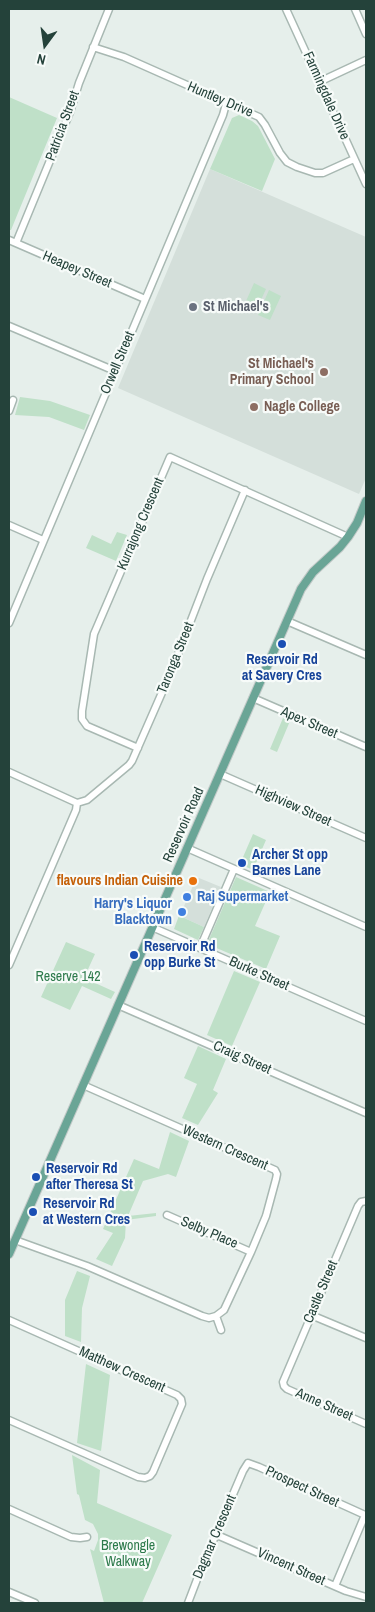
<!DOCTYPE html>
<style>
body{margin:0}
#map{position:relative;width:375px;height:1612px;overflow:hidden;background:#e6efeb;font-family:"Archivo Narrow",sans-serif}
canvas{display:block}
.frame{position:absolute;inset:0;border:10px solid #24423a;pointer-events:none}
.north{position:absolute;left:20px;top:20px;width:50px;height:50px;-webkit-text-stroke:4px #f7fbf9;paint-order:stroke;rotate:194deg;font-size:14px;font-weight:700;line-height:20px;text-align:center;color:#24423a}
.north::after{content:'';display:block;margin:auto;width:18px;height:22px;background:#24423a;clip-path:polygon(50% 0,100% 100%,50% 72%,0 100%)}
</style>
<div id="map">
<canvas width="375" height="1612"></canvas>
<div class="frame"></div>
<div class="north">N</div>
</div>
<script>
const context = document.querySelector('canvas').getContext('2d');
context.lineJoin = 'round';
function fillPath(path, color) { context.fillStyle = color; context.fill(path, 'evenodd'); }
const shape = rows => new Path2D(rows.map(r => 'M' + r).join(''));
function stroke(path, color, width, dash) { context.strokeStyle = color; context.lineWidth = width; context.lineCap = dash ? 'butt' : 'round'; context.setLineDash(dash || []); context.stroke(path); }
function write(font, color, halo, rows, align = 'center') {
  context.font = font + ' "Archivo Narrow",sans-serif'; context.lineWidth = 4.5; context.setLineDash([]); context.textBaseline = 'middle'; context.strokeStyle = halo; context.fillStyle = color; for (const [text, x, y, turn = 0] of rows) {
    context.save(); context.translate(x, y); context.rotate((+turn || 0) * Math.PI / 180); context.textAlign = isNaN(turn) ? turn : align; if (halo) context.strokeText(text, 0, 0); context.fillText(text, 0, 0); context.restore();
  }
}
fillPath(shape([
 [210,169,366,237,366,478,359,494,118,388],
 [199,878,221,887,204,927,182,917,181,913,196,879]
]), '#d4dfda');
fillPath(shape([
 [9,97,57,118,11,230,9,230],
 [239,115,252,121,258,126,275,159,262,191,210,169,232,118],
 [254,283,266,289,255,313,243,308],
 [269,290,281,296,270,320,258,315],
 [20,397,50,401,90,415,84,430,49,417,15,415],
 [117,532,127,535,116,561,86,548,92,535,111,544],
 [283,718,290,721,277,752,270,749],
 [253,834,266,840,253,870,240,864],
 [236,877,270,892,255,926,280,936,266,969,207,944],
 [180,913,182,917,204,927,198,940,174,929],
 [66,942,95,954,84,978,115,992,111,999,82,986,70,1010,41,997],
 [234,971,260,982,232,1046,207,1035],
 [198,1046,226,1059,213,1090,218,1093,198,1125,182,1118,197,1084,184,1078],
 [170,1132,189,1141,176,1177,168,1174,143,1181,128,1216,156,1213,156,1216,126,1220,125,1238,112,1266,96,1259,113,1233,103,1229,134,1159,159,1169],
 [77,1271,90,1276,82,1308,81,1342,65,1336,65,1300],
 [86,1364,110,1375,101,1451,77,1443],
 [72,1455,100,1470,97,1503,172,1535,142,1603,104,1603,90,1549,94,1551,98,1540,98,1534,93,1524,85,1520,79,1495,77,1494]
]), '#bfe0c8');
const minor = shape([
 [286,9,366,184],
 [355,9,366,34],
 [93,47,124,57,259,117,265,125,280,153,287,162,297,167,315,173,323,173,354,159],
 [319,82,366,60],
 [9,240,145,299],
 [16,243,70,112,79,83,109,9],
 [9,326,115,371],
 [9,411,13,400],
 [9,525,43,540],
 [287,621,366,655],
 [9,623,223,115,226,104],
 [253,698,366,747],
 [138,748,87,726,82,719,82,711,94,634,170,457,348,537],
 [9,772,77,803],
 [220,774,366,838],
 [77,803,87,800,129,765,132,761,171,672,207,579,245,490],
 [187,848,366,927],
 [152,927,366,1021],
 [200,948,234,869],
 [9,965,76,810,77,803],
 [118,1005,366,1113],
 [366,1201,361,1202,358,1206,283,1382,284,1386,287,1389,366,1424],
 [167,1215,251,1252],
 [15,1240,87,1266,202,1316,209,1318,216,1316,224,1310,251,1252,266,1216,276,1179,277,1174,275,1170,83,1085],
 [311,1315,366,1338],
 [216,1316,221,1330],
 [9,1320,177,1395,181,1399,182,1404,153,1472,150,1476,145,1478,138,1477,9,1420],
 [9,1509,71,1537,80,1538,87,1537],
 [217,1535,346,1591,366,1597],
 [9,1592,35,1603],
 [188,1603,201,1569,243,1471,248,1463,259,1467,365,1515,335,1586]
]);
const major = shape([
 [9,1254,301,589,313,572,340,547,348,537,357,523,366,501]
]);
stroke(minor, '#a8b8b2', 9);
stroke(major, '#c2cac8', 10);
stroke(minor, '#fff', 6);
stroke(major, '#6aa596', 8);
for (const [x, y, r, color] of [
 [193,307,5,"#6b7280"],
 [324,372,5,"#8d6e63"],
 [254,407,5,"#8d6e63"],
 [282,644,5,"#1a4fb4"],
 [242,863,5,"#1a4fb4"],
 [193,881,5,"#e8710a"],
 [187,897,5,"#3f7fe0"],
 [182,912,5,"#3f7fe0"],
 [134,955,5,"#1a4fb4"],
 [36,1177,5,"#1a4fb4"],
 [33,1212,5,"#1a4fb4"]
]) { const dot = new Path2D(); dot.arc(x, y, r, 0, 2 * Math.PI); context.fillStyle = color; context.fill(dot); stroke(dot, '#f7fbf9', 2); }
write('14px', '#24423a', '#f7fbf9', [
 ["Farmingdale Drive",326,96,66],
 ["Huntley Drive",220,100,23],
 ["Patricia Street",63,126,-70],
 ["Heapey Street",77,270,23],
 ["Orwell Street",118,363,-67],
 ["Kurrajong Crescent",141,524,-67],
 ["Taronga Street",176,658,-68],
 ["Apex Street",309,723,23],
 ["Highview Street",293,806,24],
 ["Reservoir Road",184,825,-66],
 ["Burke Street",259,974,24],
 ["Craig Street",242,1058,24],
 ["Western Crescent",225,1148,24],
 ["Selby Place",209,1233,23],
 ["Castle Street",321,1292,-67],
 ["Matthew Crescent",122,1370,24],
 ["Anne Street",324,1405,24],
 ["Prospect Street",302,1487,25],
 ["Dagmar Crescent",215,1537,-67],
 ["Vincent Street",291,1567,24]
]);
write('bold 14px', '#5b616d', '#f7fbf9', [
 ["St Michael's",203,307]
], 'left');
write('bold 14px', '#785e54', '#f7fbf9', [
 ["St Michael's",314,364],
 ["Primary School",314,380],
 ["Nagle College",264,407,"left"]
], 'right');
write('bold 14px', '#164399', '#f7fbf9', [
 ["Reservoir Rd",282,660,"center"],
 ["at Savery Cres",282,676,"center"],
 ["Archer St opp",252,855],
 ["Barnes Lane",252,871],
 ["Reservoir Rd",144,947],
 ["opp Burke St",144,963],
 ["Reservoir Rd",46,1169],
 ["after Theresa St",46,1185],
 ["Reservoir Rd",43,1204],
 ["at Western Cres",43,1220]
], 'left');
write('bold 14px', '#c56008', '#f7fbf9', [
 ["flavours Indian Cuisine",183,881]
], 'right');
write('bold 14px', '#366cbe', '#f7fbf9', [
 ["Raj Supermarket",197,897],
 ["Harry's Liquor",172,904,"right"],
 ["Blacktown",172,920,"right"]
], 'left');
write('14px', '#2d7a4b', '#f7fbf9', [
 ["Reserve 142",68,977],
 ["Brewongle",128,1546],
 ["Walkway",128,1562]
]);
</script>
